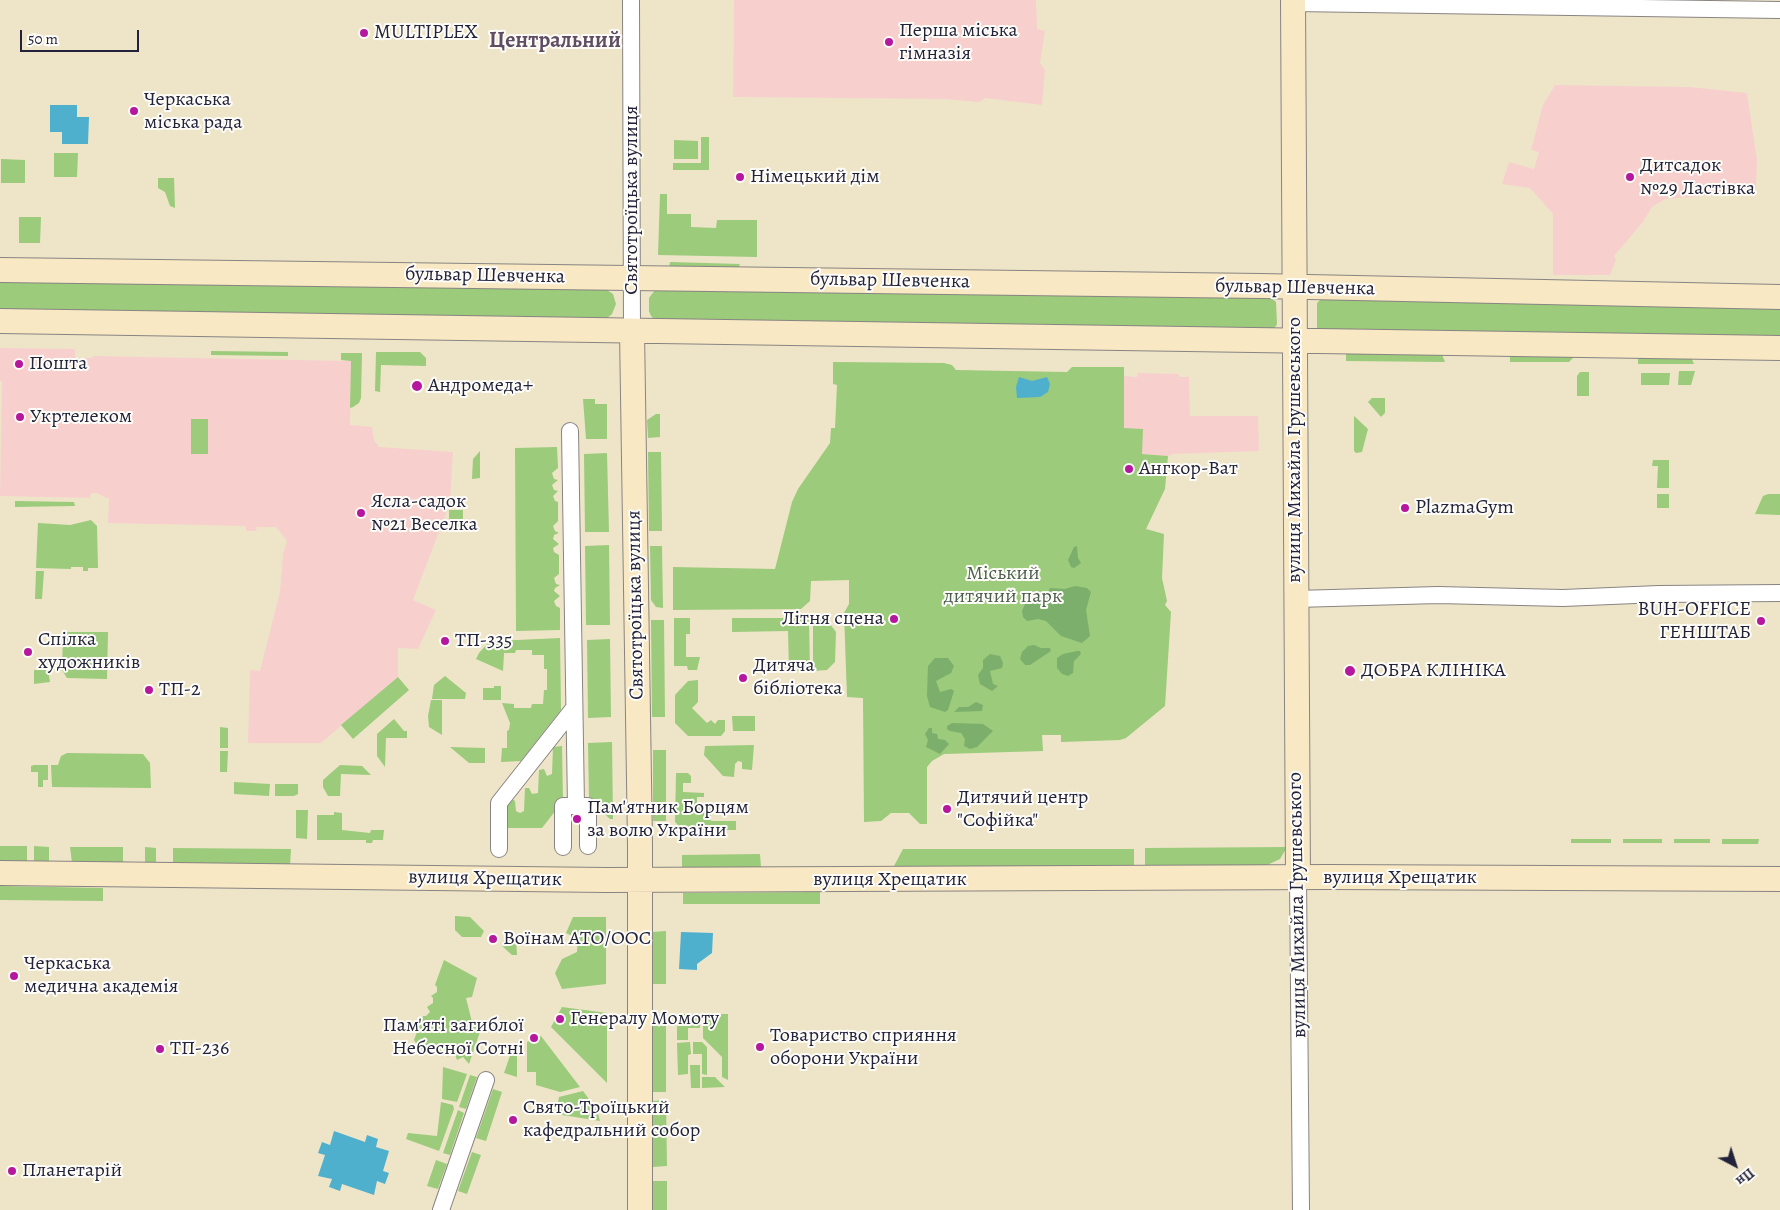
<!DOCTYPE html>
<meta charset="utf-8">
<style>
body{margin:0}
#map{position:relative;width:1780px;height:1210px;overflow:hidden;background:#eee5c8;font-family:Alegreya,serif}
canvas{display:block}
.north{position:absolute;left:1710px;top:1140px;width:50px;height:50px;-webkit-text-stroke:4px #fdfcf7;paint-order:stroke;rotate:140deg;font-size:14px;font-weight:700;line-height:20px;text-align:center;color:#22223b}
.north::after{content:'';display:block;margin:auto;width:18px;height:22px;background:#22223b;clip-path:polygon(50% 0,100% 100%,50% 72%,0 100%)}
.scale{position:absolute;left:20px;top:30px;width:119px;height:22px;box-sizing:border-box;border:2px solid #22223b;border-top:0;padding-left:6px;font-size:15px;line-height:18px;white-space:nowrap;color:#22223b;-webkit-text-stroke:4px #fdfcf7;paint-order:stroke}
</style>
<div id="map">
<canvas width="1780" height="1210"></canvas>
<div class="north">Пн</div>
<div class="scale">50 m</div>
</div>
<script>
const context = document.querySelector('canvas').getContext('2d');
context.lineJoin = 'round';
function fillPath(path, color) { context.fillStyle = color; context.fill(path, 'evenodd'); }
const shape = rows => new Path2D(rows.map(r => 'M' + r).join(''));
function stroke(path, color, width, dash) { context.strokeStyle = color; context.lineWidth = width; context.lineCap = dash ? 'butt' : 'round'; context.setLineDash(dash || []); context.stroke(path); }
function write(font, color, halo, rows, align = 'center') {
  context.font = font + ' Alegreya,serif'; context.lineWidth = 4; context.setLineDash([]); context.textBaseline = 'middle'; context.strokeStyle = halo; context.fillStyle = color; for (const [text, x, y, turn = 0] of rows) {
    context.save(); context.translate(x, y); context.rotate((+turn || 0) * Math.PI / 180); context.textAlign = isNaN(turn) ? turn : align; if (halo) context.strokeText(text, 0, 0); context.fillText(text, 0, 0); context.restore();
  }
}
fillPath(shape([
 [734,0,1036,0,1037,29,1045,31,1040,63,1045,70,1042,105,985,98,979,102,944,99,733,97],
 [1555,85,1691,87,1747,93,1757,160,1756,186,1754,192,1665,199,1652,207,1643,222,1614,256,1616,260,1610,275,1553,275,1553,214,1530,188,1502,184,1509,162,1534,169,1539,152,1531,150,1543,105],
 [0,348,75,349,75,358,92,358,93,356,351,361,350,425,372,427,374,440,379,447,453,452,450,503,413,600,436,610,418,649,398,648,398,677,321,743,248,743,250,670,260,671,280,592,283,554,287,541,276,527,257,527,256,531,246,531,246,526,108,523,109,499,97,493,91,493,90,498,0,496,2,381,0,381],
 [1138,373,1179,374,1180,377,1189,377,1190,416,1258,416,1259,451,1173,454,1168,456,1141,454,1124,428,1123,421,1124,376,1137,377]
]), '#f7d0ce');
fillPath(shape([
 [701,137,709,137,709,170,673,170,673,163,701,163],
 [674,140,698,141,698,159,674,159],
 [54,153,78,153,77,177,54,177],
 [1,159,25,160,25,183,1,183],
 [158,178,174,178,175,208,170,206,165,192,158,188],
 [660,194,667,194,667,214,691,214,691,227,716,228,717,220,757,220,757,257,658,255],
 [19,217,41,217,40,243,19,243],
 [670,262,740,264,738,269,669,268],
 [0,278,604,288,613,294,616,304,612,314,606,319,0,311],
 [655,290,1270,297,1276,302,1277,324,1274,329,656,321,651,316,649,311,649,298],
 [1322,298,1780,305,1780,340,1317,330,1317,303],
 [211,351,288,352,288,356,211,355],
 [1346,351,1441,352,1445,362,1346,361],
 [376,352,420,352,426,358,426,366,381,365,380,392,375,391],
 [341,353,362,353,361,398,359,403,353,407,350,408,351,361,341,360],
 [1510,353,1577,354,1569,362,1510,362],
 [1638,355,1691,357,1694,364,1638,364],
 [833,362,944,363,952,365,956,370,1067,372,1072,367,1124,367,1124,428,1143,429,1142,454,1168,456,1165,489,1146,529,1164,534,1162,578,1167,601,1165,605,1171,612,1165,706,1126,738,1120,740,1061,742,1061,735,1042,735,1043,751,944,754,932,761,927,767,927,824,920,824,909,813,891,813,881,821,864,822,863,698,847,697,844,613,849,604,849,580,811,581,810,601,801,609,673,610,673,567,775,569,792,502,798,489,830,443,831,428,835,428,837,385,833,384],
 [1679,371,1695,371,1691,385,1678,385],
 [1580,372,1589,372,1589,396,1577,396,1577,376],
 [1641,373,1670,373,1669,385,1641,385],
 [1372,398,1385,398,1385,413,1381,417,1368,402],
 [583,399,595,399,595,404,607,404,607,439,586,439],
 [656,414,660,414,660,437,648,438,647,420],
 [1354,416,1368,429,1362,452,1356,453,1354,451],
 [191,419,208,419,208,454,191,454],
 [557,447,558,468,552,473,554,479,558,480,552,485,554,490,558,491,553,496,555,501,558,502,558,521,553,526,555,531,559,533,554,535,553,539,559,544,553,548,554,552,559,555,559,574,554,578,556,584,560,585,555,588,554,591,560,596,554,601,556,606,560,608,560,630,516,631,515,448],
 [480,451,480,478,472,479,473,459],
 [648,452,661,452,662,531,649,531],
 [607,453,609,532,585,532,584,454],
 [1653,460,1669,460,1669,488,1657,488,1658,466,1652,466],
 [1657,494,1669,494,1669,508,1657,508],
 [1768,494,1780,494,1780,515,1755,514,1763,496],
 [15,501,74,502,75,506,15,507],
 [449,510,463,510,463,531,449,531],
 [91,520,97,526,98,568,88,568,88,571,83,571,83,567,71,567,71,569,36,568,38,523,70,525],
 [609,545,610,625,586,625,585,546],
 [650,546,662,546,663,608,656,607,651,600],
 [36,571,44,571,42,599,35,599],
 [674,618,690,618,690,634,686,634,686,657,700,657,697,670,688,670,687,666,674,666],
 [732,618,809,618,810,671,789,671,788,631,732,632],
 [813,618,827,620,836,632,835,662,827,670,813,671],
 [651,620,664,620,665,717,652,717],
 [63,632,108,632,107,679,67,678,62,670],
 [560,638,561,710,521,761,501,762,502,748,507,748,507,731,509,730,510,723,502,703,514,704,514,708,531,708,532,704,543,704,544,690,547,690,547,669,544,669,544,655,532,655,532,650,516,650,515,653,504,653,503,671,476,659,479,653,488,643,496,641],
 [610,639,611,717,588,718,587,640],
 [34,670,48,670,50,682,34,684],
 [445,676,466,693,465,699,432,699,434,685],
 [398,677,409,690,353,739,341,725],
 [698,680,698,702,692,708,707,723,711,720,715,724,718,720,725,720,725,731,721,736,688,736,675,723,675,695,688,681],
 [494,686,501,686,501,700,483,700,483,688,494,688],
 [431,700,442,700,442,735,429,727,428,716],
 [732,716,755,716,755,731,733,731],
 [394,719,404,731,407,731,407,738,386,738,385,767,377,756,377,734],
 [220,727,228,728,228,748,220,748],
 [612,742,613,819,610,819,589,799,588,743],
 [754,745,752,770,742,769,742,762,738,761,735,764,734,777,723,776,704,755,705,746],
 [562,746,563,801,542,828,507,828,506,806,512,799,515,801,516,811,520,813,524,811,525,788,529,788,532,794,538,793,539,770,544,769,547,776,552,774,553,747],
 [450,747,485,748,485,763,469,763],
 [653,750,666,750,666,821,653,821],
 [220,751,228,751,227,772,220,772],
 [67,753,143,754,150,763,151,788,52,787,51,765,58,765,61,756],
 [34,765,48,765,48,780,43,780,43,787,38,787,38,772,31,772,31,766],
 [340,765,362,766,371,775,341,774,340,796,328,796,323,787,323,780],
 [676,773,688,773,691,776,691,783,683,783,683,792,704,793,704,797,697,797,697,807,718,807,718,811,711,811,711,821,736,821,736,830,683,830,675,822],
 [234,782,270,784,269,796,234,794],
 [275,784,298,784,298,794,294,796,275,796],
 [296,810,308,810,307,839,296,838],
 [334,812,342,813,342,830,370,833,371,830,384,830,383,840,373,840,372,843,366,843,366,840,317,840,317,815,334,815],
 [1571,839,1611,839,1611,843,1571,843],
 [1623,839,1662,839,1662,843,1623,843],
 [1674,839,1710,839,1710,843,1674,843],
 [1722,839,1759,839,1758,844,1722,844],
 [0,846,27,846,27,863,0,863],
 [34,846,49,847,49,863,34,863],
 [70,847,123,847,123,864,72,863],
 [145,847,156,848,156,864,145,864],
 [1287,847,1280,859,1265,866,1145,867,1145,848],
 [173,848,291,849,290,866,173,865],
 [903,849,1134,849,1134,867,893,868],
 [760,854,761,867,682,868,682,855],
 [0,886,103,888,103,901,0,900],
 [820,892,820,904,683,904,683,893],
 [455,916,470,917,484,931,481,937,462,937,455,930],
 [573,917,606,917,606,984,562,989,555,973,562,959,577,952,578,939,566,933],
 [666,931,666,984,652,984,652,932],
 [516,939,517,955,512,955,502,946,504,940],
 [444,960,477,978,472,997,466,998,472,1022,478,1020,482,1026,469,1064,463,1057,457,1060,455,1054,450,1054,448,1057,442,1050,437,1054,419,1048,414,1040,423,1016,426,1016,430,1012,427,1007,433,1003,433,998,431,996,437,992,437,987,435,985],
 [562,1007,607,1013,607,1083,551,1027],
 [677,1014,699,1014,700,1028,688,1028,688,1040,677,1040],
 [703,1014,728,1014,728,1080,722,1077,722,1057,703,1038],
 [653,1015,666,1015,666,1092,653,1092],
 [541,1036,580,1087,560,1092,536,1085,536,1072,527,1072,527,1042],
 [690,1042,691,1054,688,1055,688,1074,678,1075,677,1043],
 [693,1042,702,1042,707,1047,707,1075,702,1074,702,1054,693,1054],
 [514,1044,517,1045,517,1077,504,1073],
 [690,1065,700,1065,700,1088,691,1088],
 [443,1067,467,1074,457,1102,442,1099],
 [470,1075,477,1077,466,1109,459,1107],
 [702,1077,715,1077,725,1087,702,1088],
 [493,1089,502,1092,486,1141,476,1138],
 [583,1091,597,1110,600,1121,556,1114,559,1097],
 [666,1100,667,1166,653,1167,653,1101],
 [441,1102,453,1105,454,1109,439,1151,406,1139,408,1133,437,1136],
 [458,1110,464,1113,450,1155,443,1153],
 [472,1152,481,1155,467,1194,458,1191],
 [436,1160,447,1164,438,1189,427,1186],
 [653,1181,667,1181,667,1210,653,1210]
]), '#9bcb7b');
fillPath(shape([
 [1077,546,1078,558,1081,563,1074,568,1071,567,1068,560,1074,547],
 [1075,586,1087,588,1091,592,1086,610,1090,636,1082,643,1061,636,1046,621,1038,619,1027,621,1023,617,1022,611,1025,604,1044,600,1050,588,1065,589],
 [1034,645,1041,648,1050,648,1051,651,1030,665,1025,665,1020,659,1022,652,1028,646],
 [1077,651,1080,651,1081,654,1074,661,1073,673,1068,676,1062,674,1057,668,1057,658,1063,654],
 [990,654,1000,656,1003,663,1002,668,990,671,993,684,998,686,992,691,980,684,978,675,983,668,983,660],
 [935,658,948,658,954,666,951,673,936,681,940,692,951,689,954,691,948,710,945,712,930,707,927,696,928,666],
 [976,702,983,705,982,711,954,712,959,707,968,707],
 [952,723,983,724,993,731,977,747,970,749,964,746,965,739,961,733,950,731,947,729,947,726],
 [929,728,932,728,932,733,937,734,938,739,945,740,949,744,940,754,926,747,928,740,925,734]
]), '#7caf6b');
fillPath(shape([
 [50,105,77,105,77,117,89,117,88,144,62,144,62,132,50,132],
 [1019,377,1032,381,1047,377,1050,384,1048,392,1040,397,1017,398,1016,387],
 [681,932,713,933,712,953,697,964,697,970,679,969],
 [334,1131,365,1142,367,1135,378,1139,376,1147,389,1151,383,1171,389,1173,385,1184,377,1181,374,1195,342,1184,340,1191,329,1187,332,1179,318,1176,325,1155,318,1153,322,1142,330,1145]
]), '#4fb0ce');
const street = shape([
 [631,0,632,331],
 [1293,3,1780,10],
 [570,431,576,806],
 [1296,599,1438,595,1563,598,1659,594,1780,593],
 [563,847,563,806,588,806,588,846],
 [499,849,499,803,574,708],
 [1298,878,1301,1210],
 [441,1210,486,1080]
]);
const secondary = shape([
 [1293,0,1298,878],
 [0,270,1261,286,1780,297],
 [0,321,1780,348],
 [632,331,640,845,640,1210],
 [0,873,606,880,1329,877,1780,879]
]);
stroke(street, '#888482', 18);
stroke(secondary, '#888482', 26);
stroke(street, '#fff', 16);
stroke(secondary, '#f8e8c3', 24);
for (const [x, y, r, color] of [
 [364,33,5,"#b5179e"],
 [889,42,5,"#b5179e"],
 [134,111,5,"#b5179e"],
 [740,177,5,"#b5179e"],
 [1630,177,5,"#b5179e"],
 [19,364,5,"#b5179e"],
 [417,386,6,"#b5179e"],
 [20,417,5,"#b5179e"],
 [1129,469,5,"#b5179e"],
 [1405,508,5,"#b5179e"],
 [361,513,5,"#b5179e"],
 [894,619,5,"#b5179e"],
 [1761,621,5,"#b5179e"],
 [445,641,5,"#b5179e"],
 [28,652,5,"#b5179e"],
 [1350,671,6,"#b5179e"],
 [743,678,5,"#b5179e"],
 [149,690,5,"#b5179e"],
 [947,809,5,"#b5179e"],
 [577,819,5,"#b5179e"],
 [493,939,5,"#b5179e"],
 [14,976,5,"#b5179e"],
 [560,1019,5,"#b5179e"],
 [534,1038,5,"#b5179e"],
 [760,1047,5,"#b5179e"],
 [160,1049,5,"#b5179e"],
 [513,1120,5,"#b5179e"],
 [12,1171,5,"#b5179e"]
]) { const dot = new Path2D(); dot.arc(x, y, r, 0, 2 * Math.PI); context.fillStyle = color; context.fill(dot); stroke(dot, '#fdfcf7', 2); }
write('20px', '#22223b', '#fdfcf7', [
 ["Перша міська",899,31],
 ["гімназія",899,54],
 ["MULTIPLEX",374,33],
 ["Черкаська",144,100],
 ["міська рада",144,123],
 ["Дитсадок",1640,166],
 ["№29 Ластівка",1640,189],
 ["Німецький дім",750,177],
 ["Пошта",29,364],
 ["Андромеда+",428,386],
 ["Укртелеком",30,417],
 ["Ангкор-Ват",1139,469],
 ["Ясла-садок",371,502],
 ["№21 Веселка",371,525],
 ["PlazmaGym",1415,508],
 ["BUH-OFFICE",1751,610,"right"],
 ["ГЕНШТАБ",1751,633,"right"],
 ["Літня сцена",884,619,"right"],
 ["Спілка",38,640],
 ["художників",38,663],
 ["ТП-335",455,641],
 ["Дитяча",753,666],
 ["бібліотека",753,689],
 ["ДОБРА КЛІНІКА",1361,671],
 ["ТП-2",159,690],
 ["Дитячий центр",957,798],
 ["\"Софійка\"",957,821],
 ["Пам'ятник Борцям",587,808],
 ["за волю України",587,831],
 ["Воїнам АТО/ООС",503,939],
 ["Черкаська",24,964],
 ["медична академія",24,987],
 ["Генералу Момоту",570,1019],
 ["Пам'яті загиблої",524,1026,"right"],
 ["Небесної Сотні",524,1049,"right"],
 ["Товариство сприяння",770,1036],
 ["оборони України",770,1059],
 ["ТП-236",170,1049],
 ["Свято-Троїцький",523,1108],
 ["кафедральний собор",523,1131],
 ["Планетарій",22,1171]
], 'left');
write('20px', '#22223b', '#fdfcf7', [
 ["Святотроїцька вулиця",632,200,-90],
 ["бульвар Шевченка",485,276,1],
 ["бульвар Шевченка",890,281,1],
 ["бульвар Шевченка",1295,288,1],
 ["вулиця Михайла Грушевського",1295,450,-90],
 ["Святотроїцька вулиця",636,605,-91],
 ["вулиця Хрещатик",1400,878],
 ["вулиця Хрещатик",485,879,1],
 ["вулиця Хрещатик",890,880],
 ["вулиця Михайла Грушевського",1298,905,-91]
]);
write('20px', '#4c5d51', '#fdfcf7', [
 ["Міський",1003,574],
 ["дитячий парк",1003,597]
]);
write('bold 22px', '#5f4d64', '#fdfcf7', [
 ["Центральний",555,42]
]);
</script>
